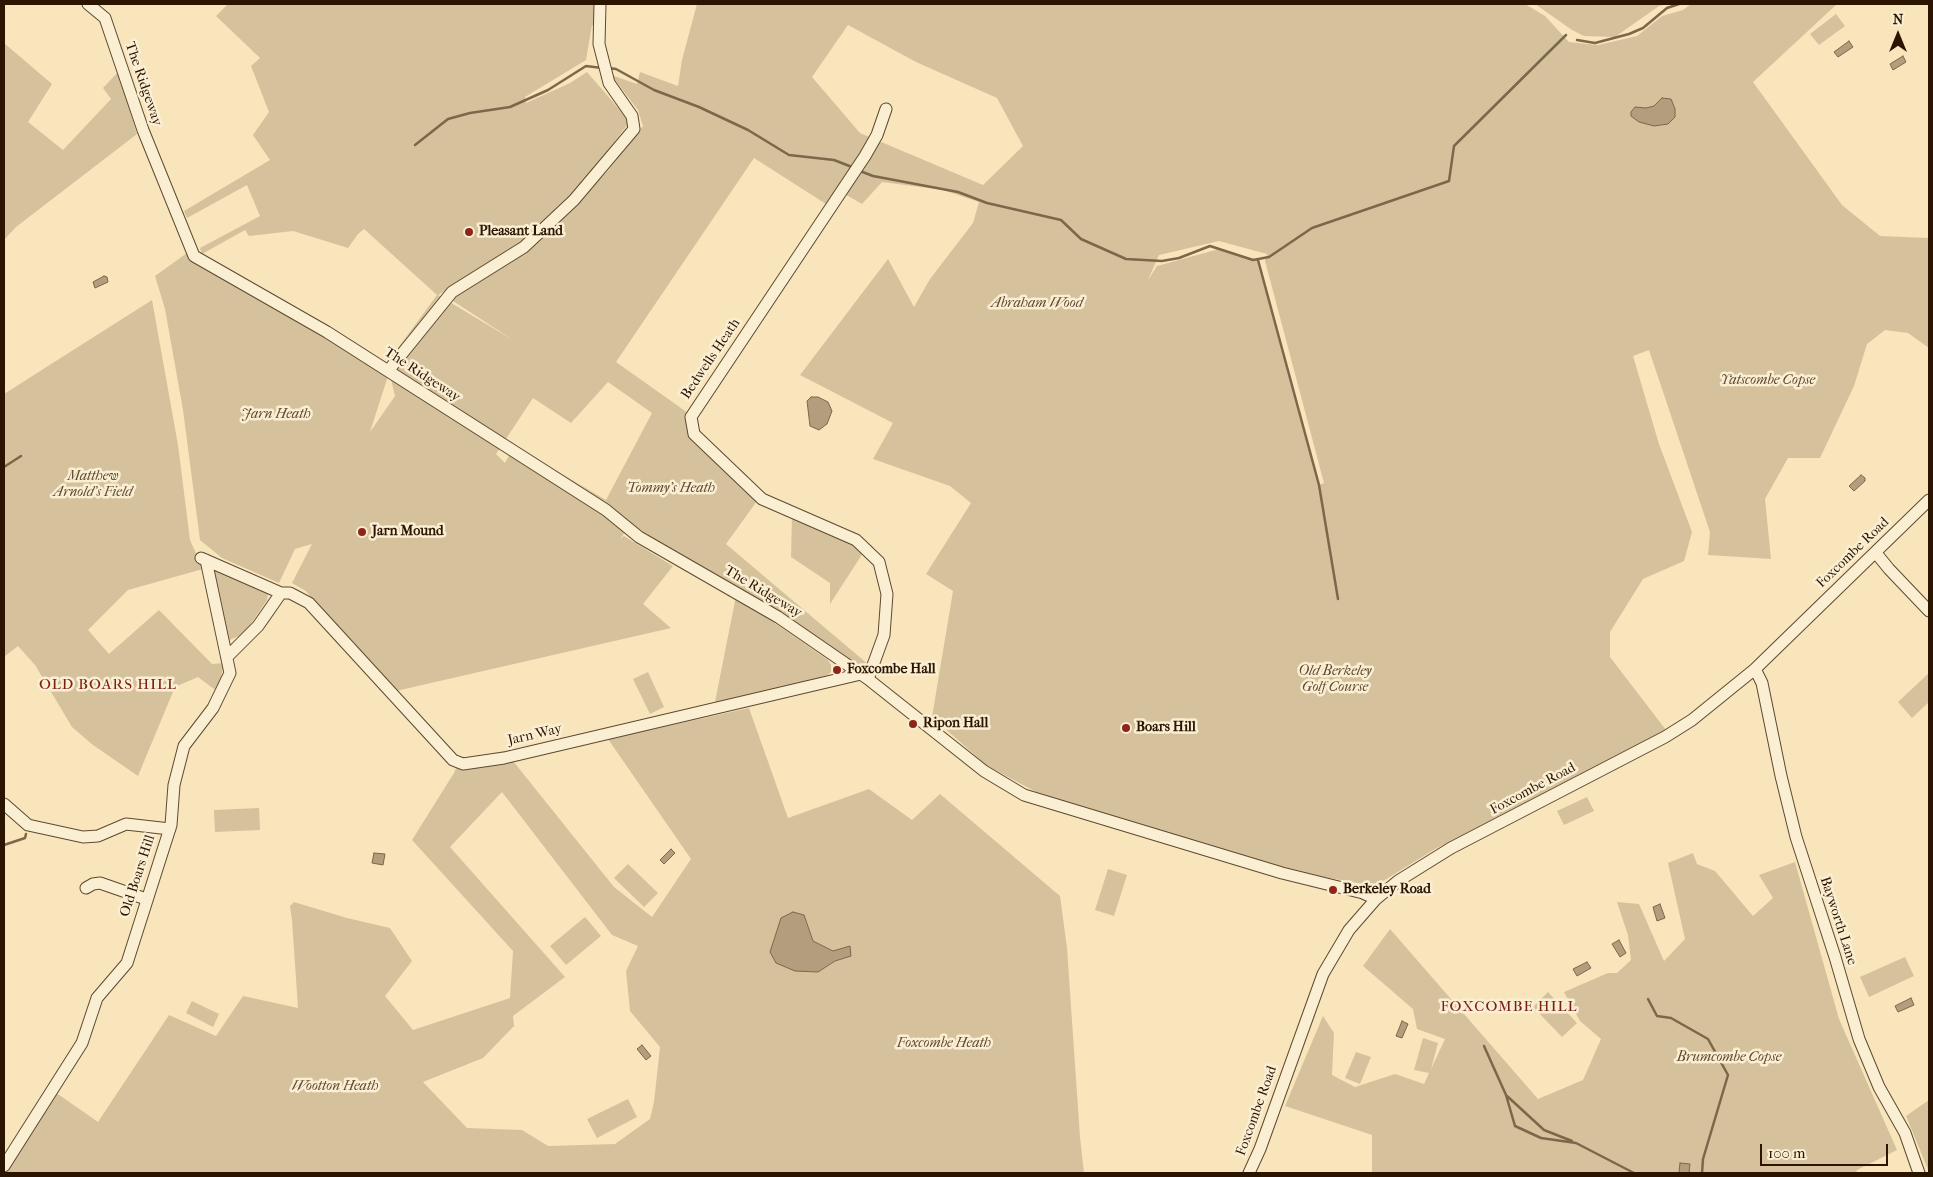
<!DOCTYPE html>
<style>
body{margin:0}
#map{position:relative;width:1933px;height:1177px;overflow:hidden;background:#f8e5bc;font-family:"IM FELL French Canon",serif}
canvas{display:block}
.frame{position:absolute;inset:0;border:5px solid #2b1500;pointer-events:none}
.north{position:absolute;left:1873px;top:10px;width:50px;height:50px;-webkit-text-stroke:4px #faeed3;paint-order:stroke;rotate:0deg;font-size:14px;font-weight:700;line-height:20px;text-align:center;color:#2b1500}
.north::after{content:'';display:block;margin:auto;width:18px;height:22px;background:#2b1500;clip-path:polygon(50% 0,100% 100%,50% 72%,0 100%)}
.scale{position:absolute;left:1760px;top:1144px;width:128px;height:22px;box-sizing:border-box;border:2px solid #2b1500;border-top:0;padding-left:6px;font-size:15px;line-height:18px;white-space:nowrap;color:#2b1500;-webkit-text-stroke:4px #faeed3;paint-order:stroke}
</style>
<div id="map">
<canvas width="1933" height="1177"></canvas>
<div class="frame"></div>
<div class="north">N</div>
<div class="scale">100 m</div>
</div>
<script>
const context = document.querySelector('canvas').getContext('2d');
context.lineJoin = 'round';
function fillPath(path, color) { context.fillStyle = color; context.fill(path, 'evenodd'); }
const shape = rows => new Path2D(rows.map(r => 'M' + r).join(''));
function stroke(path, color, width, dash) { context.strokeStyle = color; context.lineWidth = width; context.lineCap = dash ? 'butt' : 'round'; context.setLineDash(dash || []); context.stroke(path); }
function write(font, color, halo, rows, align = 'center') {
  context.font = font + ' "IM FELL French Canon",serif'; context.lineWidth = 5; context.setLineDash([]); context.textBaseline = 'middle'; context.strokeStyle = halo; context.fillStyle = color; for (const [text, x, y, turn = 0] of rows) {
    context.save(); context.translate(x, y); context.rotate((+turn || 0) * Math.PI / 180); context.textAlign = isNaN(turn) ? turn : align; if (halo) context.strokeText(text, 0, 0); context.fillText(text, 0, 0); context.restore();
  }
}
fillPath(shape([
 [228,4,596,4,596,27,592,25,586,60,525,97,526,103,570,83,587,72,625,116,628,124,567,203,521,244,438,295,513,340,450,299,551,227,607,172,643,126,638,110,611,75,637,84,640,72,678,86,682,60,697,4,1525,4,1545,16,1569,42,1598,45,1637,36,1662,16,1683,10,1691,4,1837,4,1753,82,1842,205,1880,236,1929,238,1929,348,1908,333,1885,330,1867,344,1854,386,1820,458,1788,458,1765,499,1771,559,1708,555,1710,532,1649,350,1633,356,1659,444,1692,532,1684,561,1643,579,1610,632,1610,657,1666,730,1435,849,1375,886,1283,870,1096,814,1036,792,986,765,932,717,953,591,926,574,971,503,950,486,873,459,893,423,800,375,888,259,914,307,930,279,973,223,979,202,943,190,882,182,862,204,836,189,826,204,754,158,616,362,688,413,689,432,757,501,726,544,869,665,862,669,631,524,620,539,624,536,673,566,643,604,671,628,396,691,314,601,306,591,292,583,312,544,295,549,279,583,222,558,200,540,183,410,165,309,155,276,187,253,388,376,370,432,395,396,387,363,437,295,364,229,358,234,348,248,293,231,249,236,245,230,202,254,200,248,260,216,247,185,187,218,184,211,270,160,253,135,269,112,251,66,260,58,216,16],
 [848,25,916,62,997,98,1023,146,983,185,860,133,812,77],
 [1219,241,1267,254,1265,261,1324,483,1319,485,1258,260,1219,249,1157,266,1148,280,1159,255],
 [608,382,652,413,606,500,514,446,505,463,496,454,533,398,571,423],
 [1535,4,1667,4,1659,6,1615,37,1584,36,1572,30],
 [1836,14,1845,26,1819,45,1810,34],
 [4,43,52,84,28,122,63,150,111,99,103,88,118,72,137,134,16,227,4,240],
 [152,300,178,445,190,540,203,569,128,590,88,630,109,654,159,610,212,664,224,663,218,692,198,677,175,687,138,776,93,745,72,727,35,665,18,646,4,657,4,394],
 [792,516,841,537,863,553,830,604,830,583,791,557],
 [216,566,268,593,267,600,244,634,227,641,213,571],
 [736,596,828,660,831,665,831,672,828,675,806,682,715,702],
 [648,672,664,707,650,714,633,679],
 [1929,673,1929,702,1912,718,1898,702],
 [749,708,788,818,869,789,912,820,940,794,1060,896,1067,948,1080,1137,1084,1173,4,1173,55,1092,98,1122,169,1015,216,1036,243,996,298,1008,292,920,290,906,294,902,347,918,390,928,412,961,385,996,413,1030,510,998,513,951,412,840,454,773,460,759,477,757,505,751,614,887,652,917,691,859,608,739],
 [502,792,612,935,638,946,626,971,630,1011,660,1047,654,1102,650,1119,615,1144,548,1146,522,1130,467,1128,423,1082,483,1058,514,1026,513,1016,565,977,450,847],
 [804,915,813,941,833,951,851,955,835,961,818,972],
 [1587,797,1594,811,1564,825,1557,811],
 [259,808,260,830,215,832,214,810],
 [1693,853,1697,864,1715,871,1753,916,1773,898,1759,875,1795,862,1839,1019,1897,1150,1857,1170,1856,1173,1372,1173,1372,1135,1285,1106,1323,1016,1334,1033,1332,1075,1355,1087,1395,1074,1424,1084,1429,1073,1414,1070,1423,1038,1438,1043,1431,1069,1445,1039,1417,1029,1413,1009,1363,966,1390,929,1538,1099,1583,1080,1601,1039,1580,1021,1564,992,1608,973,1617,973,1631,960,1628,935,1617,902,1639,904,1664,961,1685,939,1668,863],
 [628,864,658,893,644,907,614,878],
 [1108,869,1127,875,1114,916,1095,910],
 [585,917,601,936,566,965,550,946],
 [1905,957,1914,976,1869,997,1860,977],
 [1548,992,1577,1023,1562,1037,1533,1007],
 [192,1001,219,1014,213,1027,186,1013],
 [1356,1052,1371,1057,1360,1084,1345,1078],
 [628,1099,637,1117,597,1138,587,1119],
 [1929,1100,1929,1172,1906,1116]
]), '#d5c29c');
const water = shape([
 [1849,41,1853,47,1838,57,1834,52,1849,41],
 [1903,56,1906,62,1893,70,1890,64,1903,56],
 [1662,98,1671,99,1675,109,1675,117,1668,124,1654,126,1639,122,1631,116,1631,112,1635,107,1646,108,1654,106,1662,98],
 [104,276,107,277,108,282,95,288,93,282,104,276],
 [811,397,818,397,828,402,832,411,827,424,819,430,810,426,807,401,811,397],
 [1861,475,1865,478,1865,481,1854,491,1849,486,1861,475],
 [671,849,675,853,664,864,660,860,671,849],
 [374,853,385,854,383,865,372,863,374,853],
 [1660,904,1665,918,1657,921,1653,907,1660,904],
 [793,912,804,915,813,941,833,951,850,946,851,956,835,961,818,972,795,971,776,963,770,952,781,918,793,912],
 [1619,940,1626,953,1620,957,1612,944,1619,940],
 [1587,962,1591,968,1577,976,1573,969,1587,962],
 [1911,998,1914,1005,1898,1012,1895,1006,1911,998],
 [1402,1021,1408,1024,1402,1038,1396,1036,1402,1021],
 [642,1045,651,1056,646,1060,637,1049,642,1045],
 [1680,1163,1690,1164,1689,1173,1679,1173,1680,1163]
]);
fillPath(water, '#b29e7c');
stroke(water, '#7c674a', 1);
stroke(shape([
 [1577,40,1595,43,1629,34,1643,28,1667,8,1679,4],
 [608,68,616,69,654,90,699,107,748,130,789,155,834,160,852,167],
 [415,145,448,119,470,113,510,107,548,90,586,66,602,68],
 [860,171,873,176,958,192,987,203,1061,220,1081,239,1126,259,1162,261,1179,258,1210,246,1253,260,1269,257,1312,228,1449,181,1454,146,1566,35],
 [1258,260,1319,485,1338,599],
 [4,467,21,456],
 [4,845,25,838,26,834],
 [1648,999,1657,1016,1671,1018,1708,1039,1728,1075,1703,1159,1702,1173],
 [1484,1046,1506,1095,1515,1126,1541,1138,1576,1143,1634,1173],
 [1507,1096,1544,1130,1572,1141]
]), '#7c674a', 2.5);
const minor = shape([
 [88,4,105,18,143,130,194,256,327,332,606,510,639,537,778,617,868,679,984,771,1024,795,1282,873,1363,893,1376,899],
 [388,371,452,292,524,247,574,200,634,129,632,116,609,83,599,44,600,4],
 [1876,553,1889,569,1929,611],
 [201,558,281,593,290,593,309,603,453,760,463,764,504,758,861,674],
 [227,657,258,626,281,593],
 [1755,669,1762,683,1781,776,1796,837,1835,957,1859,1039,1879,1087,1905,1133,1919,1173],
 [868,679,884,635,887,594,879,562,856,540,762,499,694,434,691,417,865,156,877,135,886,109],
 [4,804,28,825,83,837,98,836,126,824,170,829],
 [86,888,93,884,100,883,146,899],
 [4,1166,82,1043,97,998,127,963,171,825,174,785,184,746,213,708,230,673,206,560],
 [1249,1173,1260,1149,1323,974,1349,930,1376,899,1398,881,1451,848,1665,737,1692,720,1755,669,1929,500]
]);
stroke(minor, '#5e492f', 13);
stroke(minor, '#faeed3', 11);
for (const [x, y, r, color] of [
 [469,232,5,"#8f2418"],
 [362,532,5,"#8f2418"],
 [837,670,5,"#8f2418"],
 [913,724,5,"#8f2418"],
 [1126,728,5,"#8f2418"],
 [1333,890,5,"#8f2418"]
]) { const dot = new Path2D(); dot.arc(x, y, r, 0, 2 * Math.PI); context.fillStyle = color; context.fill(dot); stroke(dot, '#faeed3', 2); }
write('14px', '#2b1500', '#faeed3', [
 ["The Ridgeway",143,84,71],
 ["Bedwells Heath",711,359,-56],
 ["The Ridgeway",422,375,33],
 ["Foxcombe Road",1853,553,-44],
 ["The Ridgeway",763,592,31],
 ["Jarn Way",535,735,-13],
 ["Foxcombe Road",1533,789,-28],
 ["Old Boars Hill",138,876,-72],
 ["Bayworth Lane",1838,921,72],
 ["Foxcombe Road",1257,1111,-70]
]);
write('bold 14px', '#2b1500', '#faeed3', [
 ["Pleasant Land",479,232],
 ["Jarn Mound",372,532],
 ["Foxcombe Hall",847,670],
 ["Ripon Hall",923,724],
 ["Boars Hill",1136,728],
 ["Berkeley Road",1343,890]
], 'left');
write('italic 14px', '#5e492f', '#faeed3', [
 ["Abraham Wood",1037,304],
 ["Yatscombe Copse",1768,381],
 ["Jarn Heath",276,415],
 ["Matthew",93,477],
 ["Arnold's Field",93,493],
 ["Tommy's Heath",671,489],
 ["Old Berkeley",1335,672],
 ["Golf Course",1335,688],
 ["Foxcombe Heath",944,1044],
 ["Brumcombe Copse",1729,1058],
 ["Wootton Heath",335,1087]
]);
context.letterSpacing = '1px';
write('15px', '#7a1f14', '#faeed3', [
 ["OLD BOARS HILL",108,685],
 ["FOXCOMBE HILL",1509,1007]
]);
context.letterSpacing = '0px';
</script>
